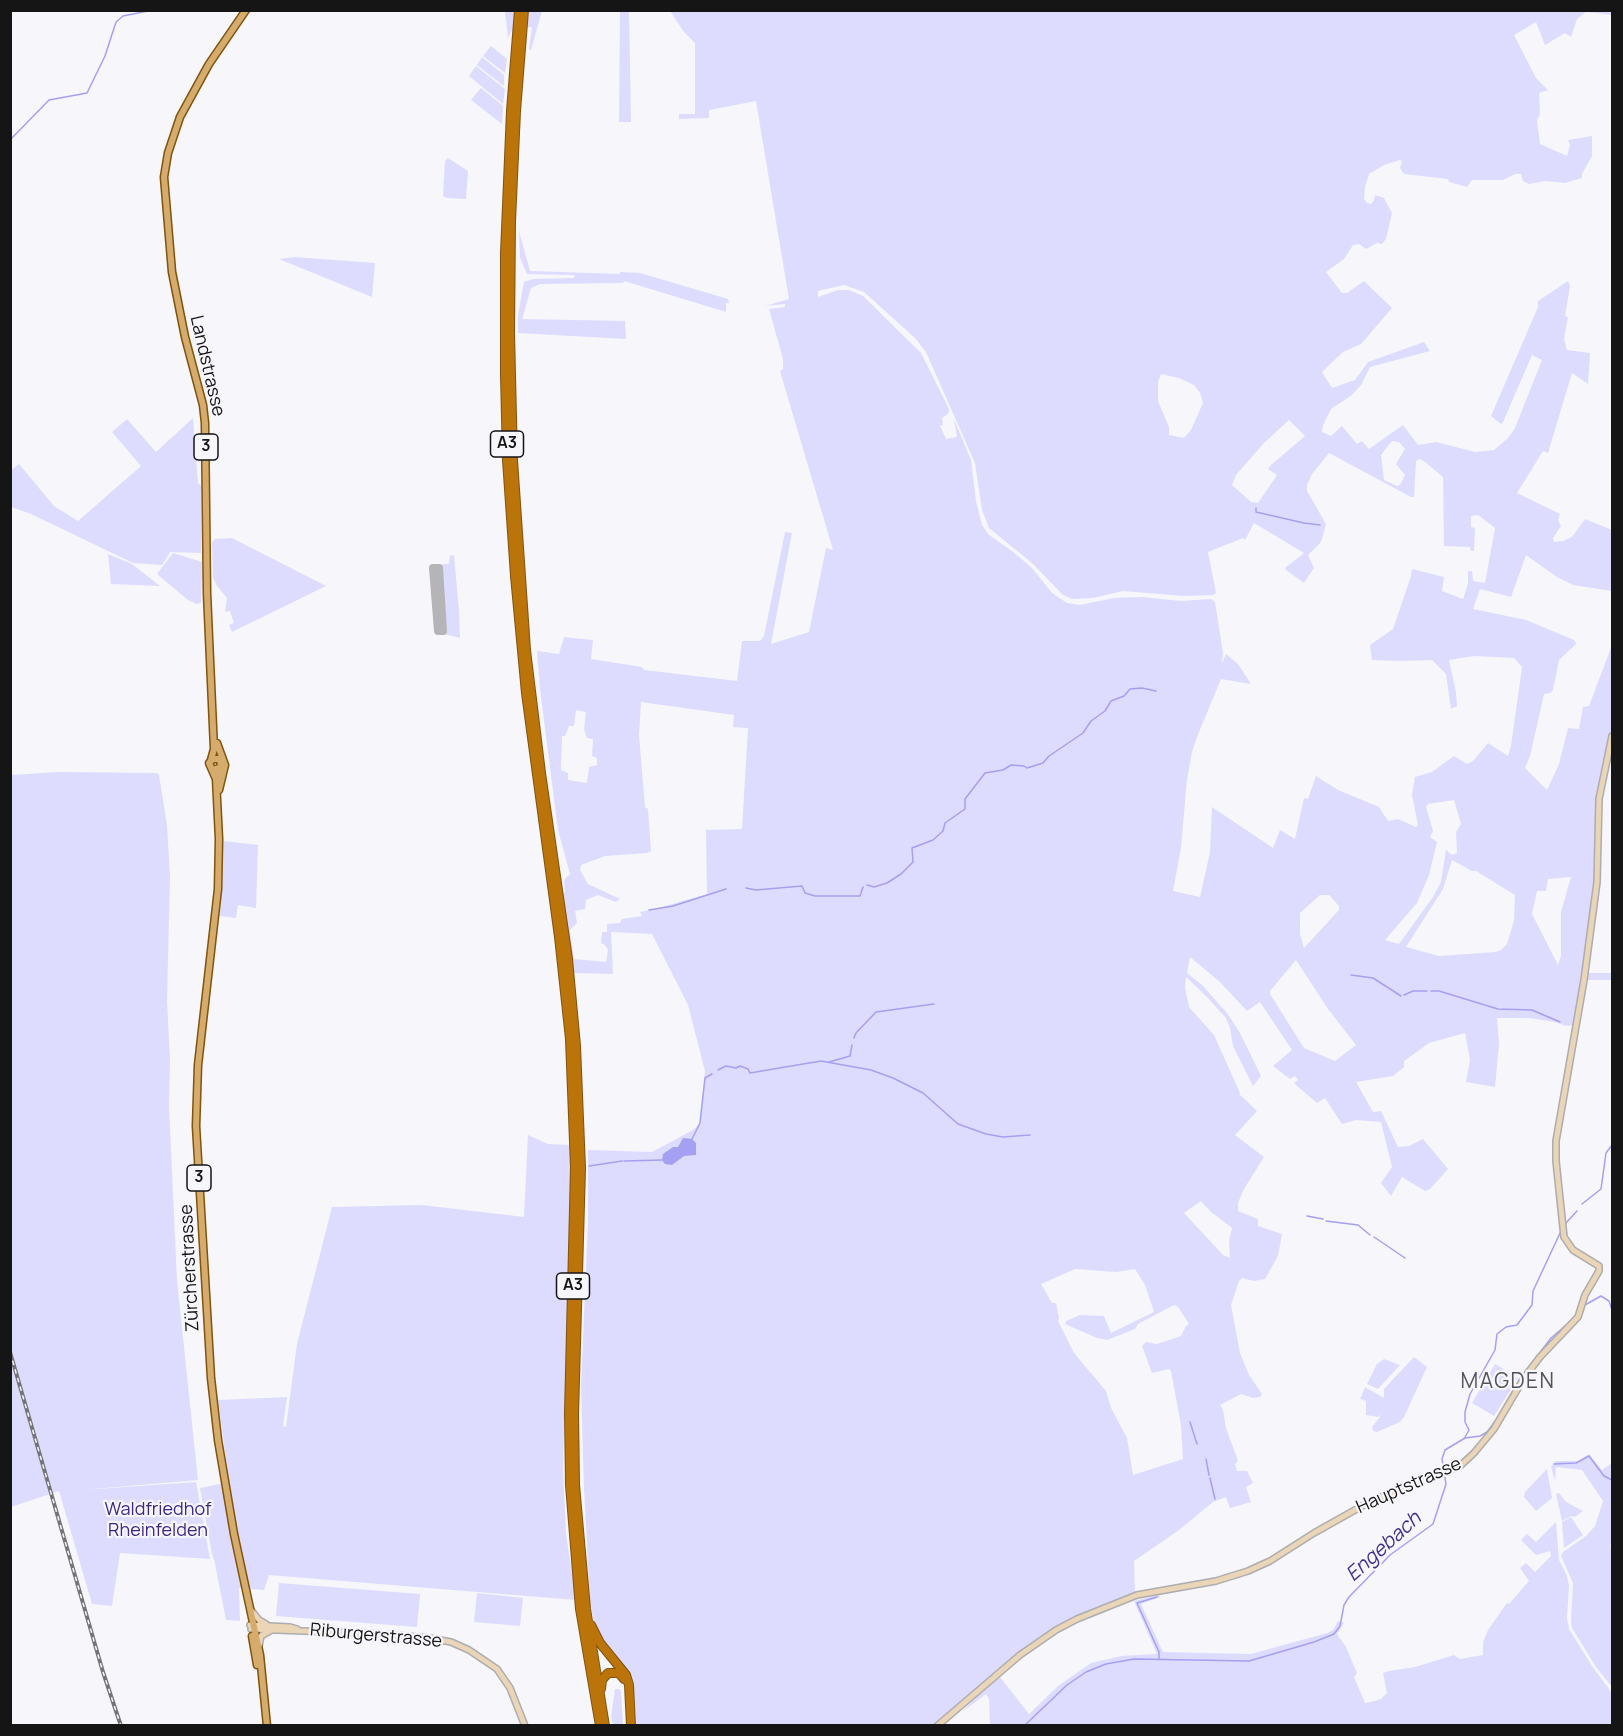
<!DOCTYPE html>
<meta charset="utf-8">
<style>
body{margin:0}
#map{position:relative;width:1623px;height:1736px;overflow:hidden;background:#f6f6fb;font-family:Manrope,sans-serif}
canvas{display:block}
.frame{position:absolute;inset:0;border:12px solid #151516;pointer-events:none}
</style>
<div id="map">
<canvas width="1623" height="1736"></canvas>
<div class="frame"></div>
</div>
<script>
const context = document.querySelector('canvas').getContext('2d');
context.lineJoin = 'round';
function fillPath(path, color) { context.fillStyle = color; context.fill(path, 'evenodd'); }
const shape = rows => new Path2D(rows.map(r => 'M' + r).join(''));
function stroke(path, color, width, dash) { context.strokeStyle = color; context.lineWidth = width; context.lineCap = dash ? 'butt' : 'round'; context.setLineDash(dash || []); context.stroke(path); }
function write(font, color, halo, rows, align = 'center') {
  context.font = font + ' Manrope,sans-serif'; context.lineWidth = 4.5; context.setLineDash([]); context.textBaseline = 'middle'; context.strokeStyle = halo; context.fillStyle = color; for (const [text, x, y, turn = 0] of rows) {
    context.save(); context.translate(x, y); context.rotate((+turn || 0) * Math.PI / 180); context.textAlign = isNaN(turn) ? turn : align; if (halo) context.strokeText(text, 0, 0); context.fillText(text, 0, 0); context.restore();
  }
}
fillPath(shape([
 [505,11,542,11,531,50,529,49,532,27,513,28,508,38],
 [620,11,629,11,631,122,619,122],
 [670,11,1612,11,1612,15,1586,12,1577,19,1571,37,1565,33,1545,45,1536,22,1514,35,1536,78,1548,90,1539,93,1540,114,1537,120,1540,144,1567,156,1570,145,1568,140,1592,136,1592,156,1582,174,1582,178,1565,183,1546,181,1529,184,1523,181,1521,174,1515,174,1503,180,1472,180,1467,187,1449,182,1448,179,1404,174,1400,168,1402,161,1400,160,1384,165,1369,174,1365,187,1364,199,1367,203,1371,204,1374,200,1375,195,1384,198,1392,213,1386,239,1382,244,1377,243,1366,249,1359,244,1353,245,1344,259,1326,272,1342,293,1347,293,1364,281,1392,308,1361,344,1343,352,1322,372,1332,388,1355,380,1368,362,1424,342,1430,351,1370,367,1361,385,1352,395,1331,409,1323,425,1322,432,1331,436,1342,426,1357,444,1362,441,1369,449,1403,425,1418,445,1436,442,1475,452,1494,450,1508,438,1515,428,1542,360,1532,355,1503,422,1501,424,1491,416,1538,307,1538,301,1568,281,1570,286,1565,316,1568,317,1564,339,1567,350,1590,353,1588,384,1572,373,1548,453,1543,451,1517,493,1560,514,1558,520,1561,526,1553,538,1554,542,1563,541,1572,537,1585,519,1612,530,1612,591,1573,585,1557,577,1526,555,1511,597,1480,589,1473,609,1526,620,1574,640,1576,644,1559,660,1553,690,1550,693,1544,694,1530,756,1525,768,1547,790,1559,764,1568,728,1579,729,1583,707,1589,706,1612,645,1612,729,1599,787,1597,859,1584,973,1612,973,1612,980,1583,980,1574,1025,1566,1026,1555,1022,1529,1018,1497,1018,1499,1044,1495,1087,1466,1082,1470,1060,1465,1033,1429,1043,1404,1061,1404,1067,1393,1076,1356,1082,1373,1112,1381,1111,1398,1147,1409,1146,1423,1139,1448,1169,1430,1189,1425,1191,1402,1177,1391,1196,1381,1183,1392,1167,1381,1122,1356,1120,1342,1124,1325,1098,1317,1103,1296,1085,1294,1083,1298,1080,1295,1076,1290,1079,1273,1066,1292,1050,1260,1002,1247,1011,1220,982,1190,957,1187,973,1202,985,1227,1013,1240,1033,1261,1076,1253,1086,1233,1046,1230,1028,1226,1018,1206,996,1186,977,1185,988,1189,1007,1214,1035,1240,1093,1239,1094,1257,1111,1235,1135,1264,1157,1244,1189,1238,1203,1238,1211,1258,1219,1258,1226,1282,1234,1278,1256,1265,1279,1254,1281,1242,1278,1239,1281,1231,1305,1240,1353,1249,1375,1262,1394,1260,1397,1253,1398,1241,1394,1220,1405,1223,1410,1226,1428,1238,1461,1235,1464,1237,1471,1247,1471,1253,1483,1246,1487,1251,1502,1230,1508,1226,1497,1213,1502,1179,1530,1134,1561,1135,1593,1077,1618,1020,1651,933,1725,634,1725,628,1672,622,1663,600,1640,594,1622,590,1602,584,1488,581,1385,588,1221,588,1150,652,1152,693,1130,699,1124,705,1071,688,1005,652,934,611,932,613,974,573,973,563,894,565,892,564,880,570,874,558,830,540,689,537,651,559,654,564,637,593,640,591,659,642,667,644,670,737,681,742,641,760,641,764,636,785,532,792,533,771,644,809,632,826,548,833,550,780,371,783,369,783,359,769,309,785,307,785,304,765,306,789,299,756,101,709,110,709,118,679,119,679,114,695,114,695,43,684,32],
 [844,285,864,292,915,338,926,352,975,463,982,510,989,528,1032,563,1063,595,1072,599,1093,598,1123,591,1184,596,1213,595,1216,593,1208,552,1243,538,1245,540,1254,523,1304,553,1285,568,1286,570,1304,583,1314,568,1308,555,1321,542,1326,524,1307,491,1307,485,1312,474,1329,453,1411,497,1414,497,1416,461,1420,459,1425,462,1443,477,1444,546,1470,547,1471,551,1474,551,1475,528,1471,527,1471,516,1478,515,1495,528,1485,583,1473,581,1472,571,1468,571,1468,584,1463,599,1442,591,1444,577,1412,569,1411,576,1393,629,1370,645,1372,660,1399,661,1432,660,1446,674,1451,709,1457,706,1456,692,1449,660,1474,656,1514,658,1522,667,1511,746,1508,756,1488,743,1473,761,1467,764,1454,756,1432,772,1415,777,1412,795,1418,825,1416,827,1398,819,1388,821,1379,807,1338,790,1316,776,1308,799,1304,798,1295,839,1280,830,1273,848,1212,807,1210,852,1200,897,1173,891,1181,848,1187,779,1192,752,1197,737,1221,679,1251,684,1238,664,1226,654,1222,664,1223,653,1215,602,1211,599,1181,601,1141,597,1114,598,1080,605,1067,603,1052,593,1032,568,1012,551,989,535,982,525,976,501,971,460,954,419,957,437,946,439,940,426,943,425,942,418,948,414,949,409,921,353,863,296,849,290,838,290,818,297,818,291],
 [1161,374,1179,378,1194,385,1200,393,1203,403,1191,430,1184,438,1169,435,1169,427,1158,401,1158,382],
 [1289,420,1305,436,1271,465,1268,469,1277,475,1258,503,1251,502,1232,485,1236,475,1264,443],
 [1392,441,1399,442,1405,449,1396,464,1405,475,1400,485,1397,486,1384,480,1381,455],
 [641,702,734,715,733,727,748,728,742,829,706,830,707,894,655,909,640,912,642,916,622,919,620,923,607,924,607,932,602,932,601,943,605,945,608,950,606,962,574,959,570,930,577,923,575,911,585,909,586,900,598,895,616,902,620,899,588,884,580,870,581,865,605,856,647,853,651,851,648,809,645,807,639,735],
 [576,710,586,712,584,729,587,738,593,739,592,756,597,758,597,765,589,767,587,783,568,780,568,773,561,770,562,736,565,736,569,726,574,726],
 [1454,800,1461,824,1456,832,1457,853,1452,855,1446,850,1441,882,1433,897,1399,944,1385,940,1417,903,1429,875,1437,842,1430,837,1433,831,1426,807,1428,804],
 [1452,860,1472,871,1476,871,1515,895,1514,921,1507,944,1501,950,1496,952,1439,956,1406,947,1443,889],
 [1571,877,1561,912,1561,956,1558,965,1532,914,1537,891,1546,891,1548,879],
 [1320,895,1329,895,1339,906,1339,910,1304,948,1300,934,1300,913],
 [1296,960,1328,1009,1356,1045,1335,1061,1304,1048,1270,994,1270,991],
 [1201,1201,1210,1211,1232,1228,1229,1241,1230,1258,1223,1255,1184,1213],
 [1075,1269,1116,1272,1135,1269,1145,1285,1154,1312,1111,1333,1104,1316,1080,1315,1066,1321,1065,1324,1097,1338,1107,1340,1135,1329,1138,1324,1174,1305,1178,1307,1189,1324,1186,1326,1181,1336,1157,1344,1146,1342,1142,1346,1152,1373,1169,1369,1171,1371,1181,1425,1183,1459,1133,1475,1127,1438,1111,1408,1106,1391,1074,1353,1058,1321,1059,1318,1056,1303,1052,1303,1041,1284],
 [491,46,507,59,505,73,483,56],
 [482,57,504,75,504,86,477,65],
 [476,66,505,89,503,104,469,76],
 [481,88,503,106,502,124,471,100],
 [448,158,468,171,466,199,447,198,443,196,445,161],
 [519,231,530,271,620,274,620,272,640,273,728,299,729,303,726,303,726,312,624,281,623,283,540,284,531,288,522,319,625,321,626,339,518,333,518,315,524,282,533,279,574,278,575,275,527,274,520,258],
 [294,257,375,263,372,297,279,259],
 [193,418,198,483,201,486,201,553,170,552,162,565,133,563,31,514,11,507,11,470,19,464,54,506,78,521,141,466,112,432,127,419,156,452],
 [232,538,326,586,232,632,229,625,234,623,230,611,225,612,227,598,217,586,213,578,212,542,215,539],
 [173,553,202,562,201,603,196,604,188,600,157,574],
 [108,554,132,564,160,586,111,584],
 [454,555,459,612,460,638,436,632,430,565,449,564,450,556],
 [59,772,157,773,159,775,167,825,170,877,167,1001,170,1060,169,1105,177,1281,198,1480,82,1490,196,1482,210,1559,120,1553,112,1606,92,1604,59,1491,11,1507,11,775],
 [223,841,258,845,256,908,238,905,236,918,220,916],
 [528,1135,548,1144,570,1145,570,1223,563,1467,566,1534,576,1600,269,1575,264,1590,239,1588,240,1621,226,1620,214,1559,212,1554,200,1488,229,1482,218,1400,287,1397,283,1426,286,1427,297,1344,332,1207,422,1205,524,1217],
 [1414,1357,1427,1367,1404,1417,1400,1422,1377,1432,1373,1431,1372,1427,1380,1417,1382,1412,1379,1417,1366,1415,1366,1401,1360,1399,1365,1387,1384,1398,1384,1389],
 [1384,1359,1400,1365,1378,1389,1367,1384,1377,1364],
 [1495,1364,1518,1378,1494,1416,1472,1403],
 [1589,1454,1602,1470,1612,1463,1612,1543,1610,1545,1612,1550,1612,1687,1596,1667,1572,1628,1571,1620,1573,1583,1561,1556,1563,1552,1586,1536,1595,1526,1603,1501,1582,1470,1556,1467,1555,1481,1551,1467,1556,1461,1578,1461],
 [1547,1469,1552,1498,1536,1511,1524,1497,1525,1492],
 [1559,1493,1566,1502,1583,1511,1575,1517,1571,1516,1562,1521,1556,1494],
 [1571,1517,1583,1535,1564,1548,1562,1522],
 [1556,1522,1559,1560,1567,1576,1569,1586,1567,1618,1569,1629,1592,1666,1612,1693,1612,1726,990,1725,989,1699,986,1694,962,1712,986,1687,1000,1677,1029,1714,1058,1686,1091,1663,1121,1656,1157,1654,1134,1601,1159,1595,1160,1597,1141,1604,1163,1652,1251,1654,1327,1633,1333,1630,1338,1621,1344,1623,1337,1634,1346,1647,1357,1673,1354,1677,1365,1703,1371,1702,1381,1699,1387,1693,1383,1673,1389,1671,1415,1667,1454,1655,1460,1659,1483,1655,1483,1642,1488,1630,1507,1603,1509,1604,1529,1581,1520,1568,1526,1563,1535,1572,1551,1556,1550,1551,1536,1555,1521,1540,1527,1534,1536,1542],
 [279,1583,420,1594,417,1627,276,1616],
 [477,1593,523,1598,520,1626,474,1622],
 [615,1689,619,1689,621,1692,623,1725,613,1725,611,1717]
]), '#dddcff');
fillPath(shape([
 [683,1138,692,1139,696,1143,696,1155,684,1156,672,1165,665,1164,662,1160,663,1154,673,1147,678,1147]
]), '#a5a0f1');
stroke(shape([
 [10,140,49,100,87,93,105,56,116,22,123,16,153,10],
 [1256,508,1256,512,1304,523,1320,525],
 [867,885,874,887,887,883,901,874,913,862,912,848,933,840,943,831,945,823,965,809,965,799,985,773,1003,770,1011,765,1024,766,1027,768,1043,763,1049,756,1083,733,1091,721,1105,711,1111,701,1124,696,1130,689,1142,688,1156,691],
 [746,888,756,890,802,886,805,893,815,896,860,896,863,887],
 [649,910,673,906,726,889],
 [1351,975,1373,978,1401,996],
 [1431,991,1439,991,1498,1009,1532,1010,1560,1022],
 [1404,995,1413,991,1427,991],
 [854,1038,856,1033,876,1012,934,1004],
 [829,1062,850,1056,852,1045],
 [718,1070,726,1066,736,1068,740,1066,748,1069,750,1073,821,1061,871,1070,893,1078,923,1093,958,1124,986,1134,1003,1137,1030,1135],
 [691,1141,700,1123,705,1078,712,1074],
 [624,1161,662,1160],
 [589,1166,622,1161],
 [1582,1204,1601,1189,1606,1153,1612,1145],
 [1307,1216,1323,1219],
 [1326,1221,1358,1225,1370,1235],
 [1565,1224,1577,1211],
 [1374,1237,1405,1258],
 [1585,1305,1601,1296,1609,1301,1612,1310],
 [1525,1372,1551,1338,1565,1326],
 [1500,1413,1522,1376],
 [1190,1422,1197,1444],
 [1465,1437,1469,1430,1465,1422,1465,1412,1470,1394,1495,1350,1497,1334,1506,1327,1517,1325,1532,1305,1533,1291,1561,1231],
 [1206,1459,1209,1475],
 [1554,1464,1576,1463,1589,1456,1604,1476,1612,1480],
 [1210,1478,1215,1499],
 [1157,1597,1137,1603,1159,1652,1159,1658],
 [1024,1726,1067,1685,1086,1672,1106,1664,1134,1659,1249,1661,1314,1642,1334,1634,1340,1626,1344,1605,1349,1597,1390,1555,1433,1524,1446,1484,1442,1459,1445,1450,1465,1438,1480,1436,1487,1432,1496,1420]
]), '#a5a0f1', 1.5);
stroke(shape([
 [433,568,439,568,443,631,438,631,433,568]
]), '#b5b5b8', 8);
const secondary = shape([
 [251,1610,259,1620,266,1624],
 [250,1625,290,1627,297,1629],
 [251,1629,383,1634,429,1638,451,1642,469,1650,497,1669,510,1688,525,1726],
 [259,1646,261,1636,270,1631],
 [937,1726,1020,1655,1056,1630,1077,1619,1137,1595,1216,1581,1248,1571,1270,1561,1314,1533,1371,1501,1460,1466,1474,1453,1494,1429,1524,1378,1540,1357,1578,1317,1585,1295,1599,1271,1599,1266,1573,1250,1564,1237,1556,1161,1556,1141,1584,980,1597,882,1599,799,1612,736]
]);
const primary = shape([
 [217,743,225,765,219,790],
 [211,760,214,749,207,593,205,423,203,405,185,337,172,272,164,177,168,153,180,117,209,64,246,10],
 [212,770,220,768,221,764,219,759,213,759,209,763,216,779],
 [219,770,216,779,219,839,218,889,198,1065,196,1126,211,1378,218,1440,234,1534,260,1655,267,1726],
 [252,1636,257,1665]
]);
const motorway = shape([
 [519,10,511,111,505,253,505,374,507,460,515,576,526,693,559,937,570,1039,575,1167,569,1413,570,1485,580,1609,600,1726],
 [524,10,516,111,511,221,510,333,513,460,526,650,541,773,568,959,576,1046,581,1168,574,1414,575,1485,586,1609,605,1726],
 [591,1625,600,1643,626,1675,629,1685,631,1726],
 [601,1689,602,1680,608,1673,619,1673,624,1679]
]);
stroke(secondary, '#acacb1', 8);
stroke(primary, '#80530e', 9);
stroke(motorway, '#80530e', 10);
stroke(secondary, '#ead5b6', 5);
stroke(primary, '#d6ac6c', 6);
stroke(motorway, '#ba740a', 8);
const rail = shape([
 [10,1352,103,1672,121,1726]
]);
stroke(rail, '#747476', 4);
stroke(rail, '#f6f6fb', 1.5, [4.5]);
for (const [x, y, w] of [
 [507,444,33],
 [206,447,24],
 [199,1178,24],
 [573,1286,33]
]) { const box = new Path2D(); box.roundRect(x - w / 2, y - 13, w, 26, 4.5); context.fillStyle = '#f6f6fb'; context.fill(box); stroke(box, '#151516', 1.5); }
write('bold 16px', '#151516', null, [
 ["A3",507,444],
 ["3",206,447],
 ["3",199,1178],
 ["A3",573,1286]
]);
write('18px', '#151516', '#f6f6fb', [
 ["Landstrasse",207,366,77],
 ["Zürcherstrasse",190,1268,-93],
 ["Hauptstrasse",1409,1486,-24],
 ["Riburgerstrasse",376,1636,5]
]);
write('18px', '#3c2884', '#f6f6fb', [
 ["Waldfriedhof",158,1510],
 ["Rheinfelden",158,1531]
]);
write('italic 20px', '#42308c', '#f6f6fb', [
 ["Engebach",1384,1547,-42]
]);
context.letterSpacing = '1.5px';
write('21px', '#555559', '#f6f6fb', [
 ["MAGDEN",1508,1382]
]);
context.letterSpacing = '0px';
</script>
